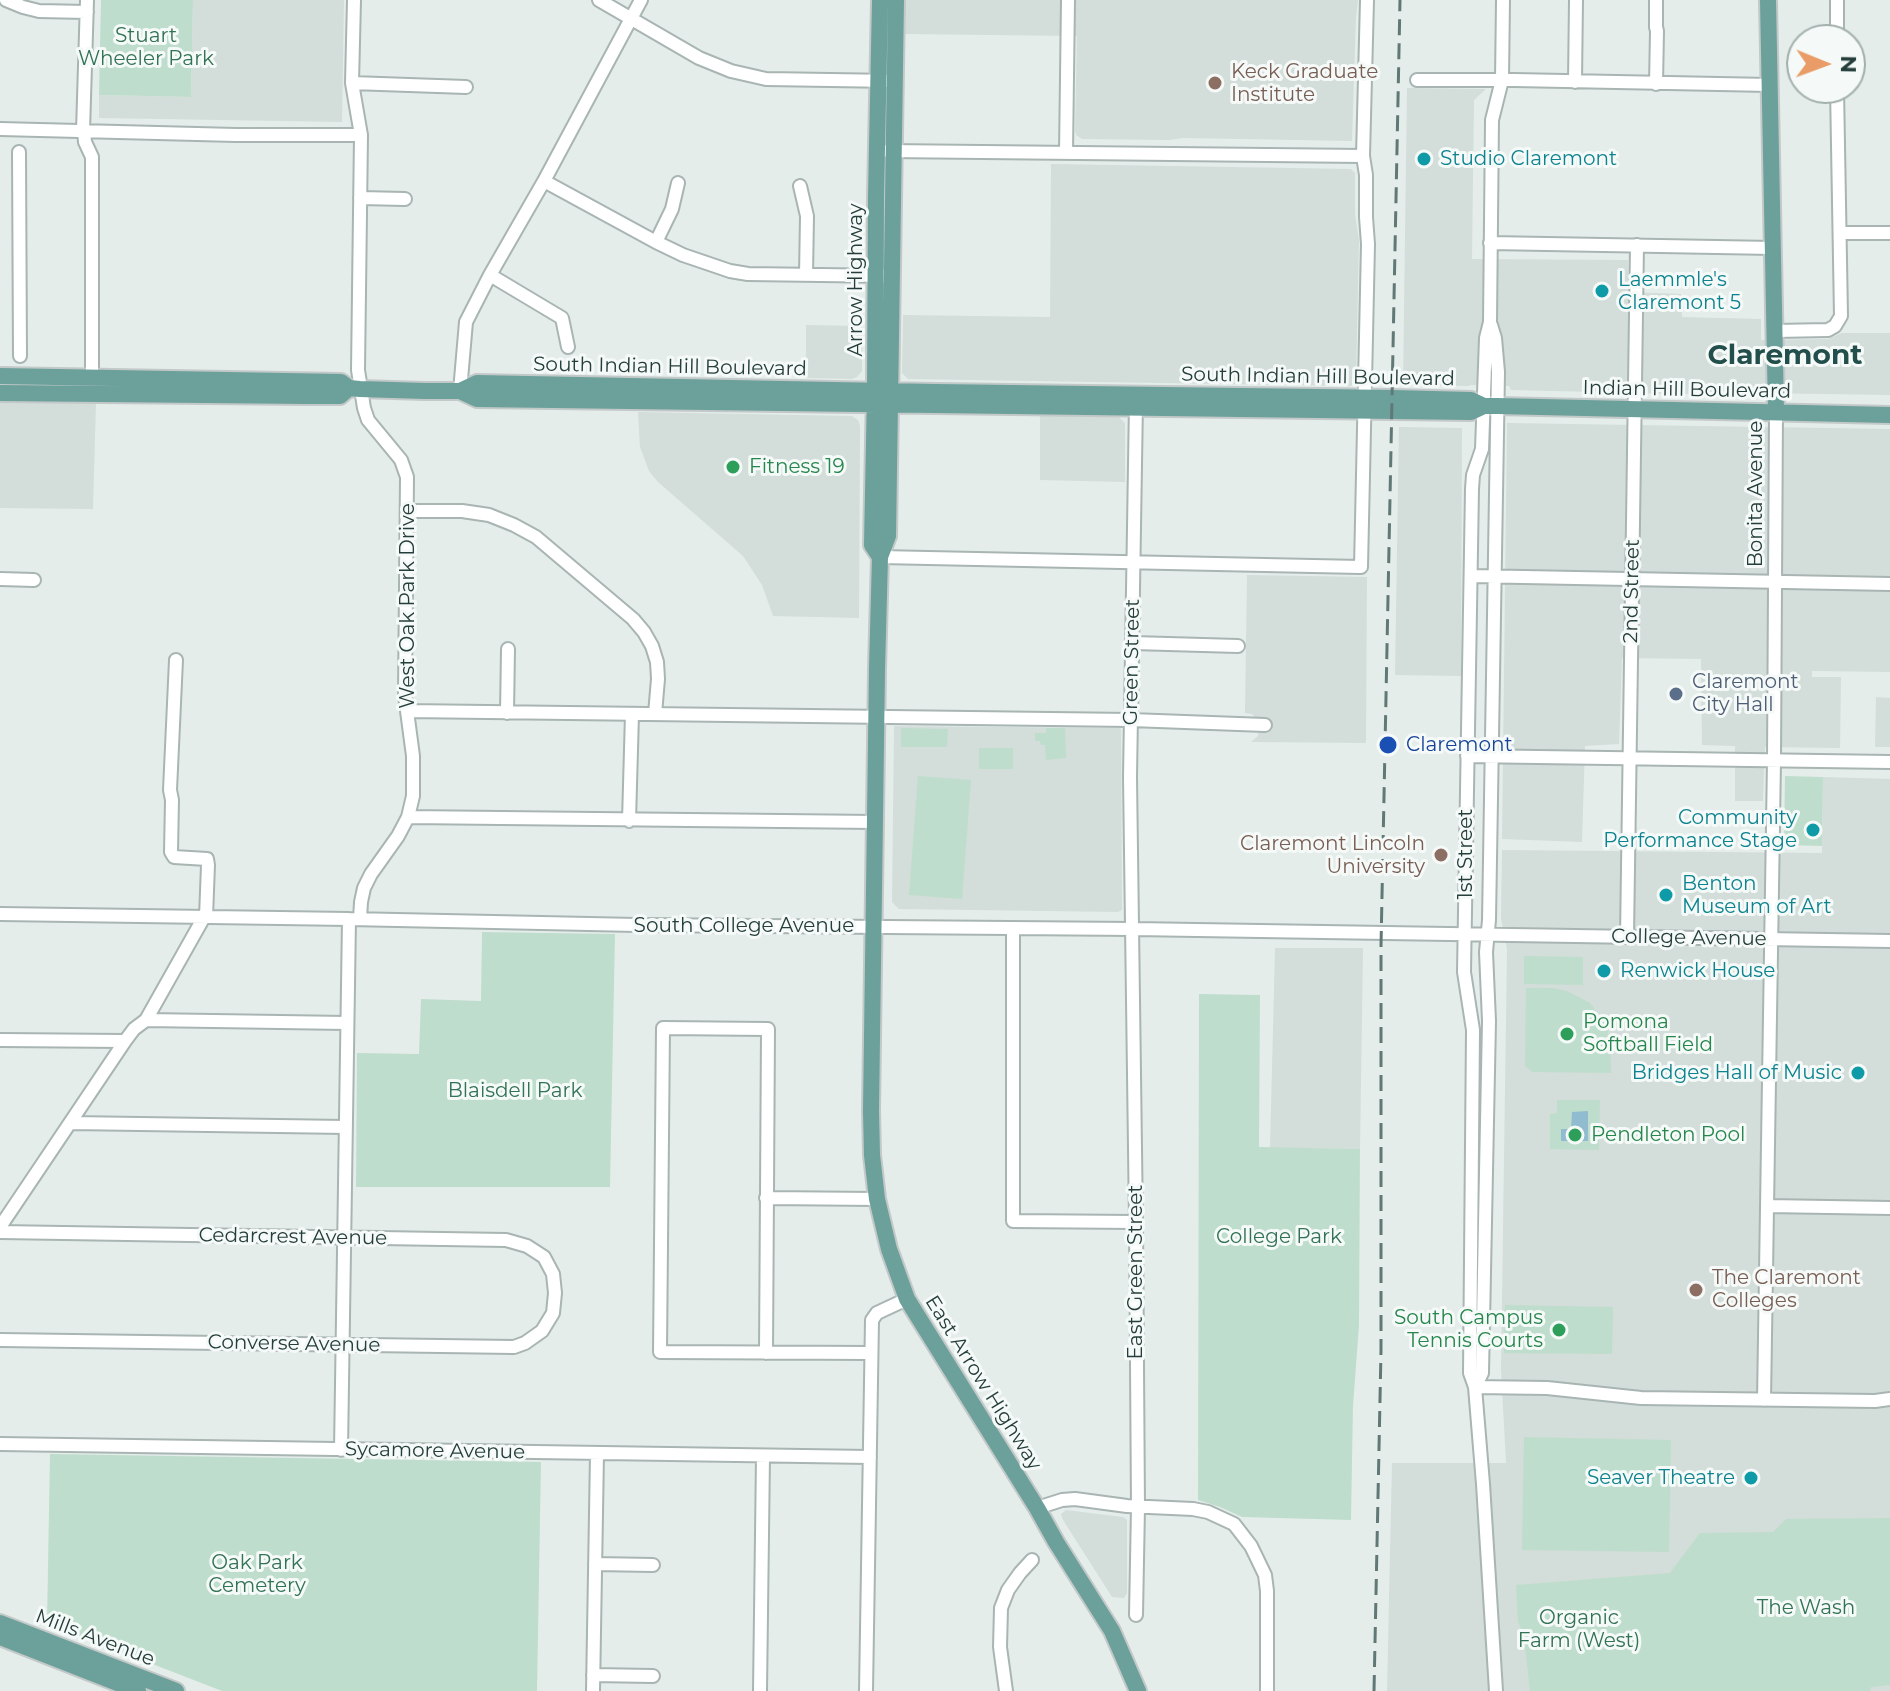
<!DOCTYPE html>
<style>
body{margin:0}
#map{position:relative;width:1890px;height:1691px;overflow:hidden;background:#e5edeb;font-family:Montserrat,sans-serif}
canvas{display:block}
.north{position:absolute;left:1786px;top:24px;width:80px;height:80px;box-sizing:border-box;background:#f5faf8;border:2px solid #a2afac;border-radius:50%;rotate:91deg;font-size:22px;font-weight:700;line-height:32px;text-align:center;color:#253e3b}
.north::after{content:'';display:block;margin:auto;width:28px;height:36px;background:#e99c67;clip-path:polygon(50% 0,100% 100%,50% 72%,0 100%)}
</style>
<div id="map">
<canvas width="1890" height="1691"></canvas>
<div class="north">N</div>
</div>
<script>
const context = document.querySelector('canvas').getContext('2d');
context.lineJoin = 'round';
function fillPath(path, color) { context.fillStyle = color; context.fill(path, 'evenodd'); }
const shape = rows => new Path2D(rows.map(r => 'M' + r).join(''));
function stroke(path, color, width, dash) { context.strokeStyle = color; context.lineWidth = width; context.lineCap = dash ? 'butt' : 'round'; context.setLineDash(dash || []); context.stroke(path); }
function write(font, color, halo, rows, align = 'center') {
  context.font = font + ' Montserrat,sans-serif'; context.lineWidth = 6; context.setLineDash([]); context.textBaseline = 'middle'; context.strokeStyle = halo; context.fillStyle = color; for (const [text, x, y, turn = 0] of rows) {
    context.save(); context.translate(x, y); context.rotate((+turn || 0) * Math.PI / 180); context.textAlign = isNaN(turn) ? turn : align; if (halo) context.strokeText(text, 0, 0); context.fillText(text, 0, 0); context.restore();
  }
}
fillPath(shape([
 [193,0,344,0,342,122,99,118,99,95,191,97],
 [905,0,1358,0,1356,17,1352,141,1183,138,1169,140,1082,139,1076,135,1075,131,1077,36,904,34],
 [1407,88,1486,89,1474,100,1472,259,1628,260,1628,292,1681,294,1682,317,1761,319,1761,340,1828,339,1842,333,1890,333,1890,395,1758,393,1677,394,1511,390,1509,386,1470,385,1469,386,1403,385],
 [1051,164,1351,169,1355,173,1355,215,1359,240,1356,380,1351,386,908,379,902,373,903,315,1050,317],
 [806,325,862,326,862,371,857,377,852,379,806,378],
 [0,402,96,403,93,509,0,508],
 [638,412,852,416,858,420,860,426,859,618,773,616,762,585,743,556,658,482,649,471,640,447],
 [1040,416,1118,416,1125,423,1125,482,1040,480],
 [1507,423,1890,429,1890,672,1812,671,1812,677,1841,677,1840,748,1765,747,1763,801,1735,801,1735,746,1702,745,1701,659,1622,658,1619,744,1585,746,1582,842,1502,839],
 [1399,427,1462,428,1461,676,1395,675],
 [1247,575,1367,577,1366,743,1251,742,1258,736,1259,727,1257,720,1252,714,1245,713],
 [1876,697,1890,698,1890,747,1875,747],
 [894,726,1120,728,1121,729,1122,910,1118,912,899,909,892,902],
 [1823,777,1890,779,1890,1691,1387,1691,1392,1463,1506,1463,1501,1370,1507,949,1501,919,1502,850,1822,853],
 [1275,948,1363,948,1360,1149,1270,1148],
 [1066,1510,1123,1517,1127,1520,1127,1593,1124,1598,1112,1597,1063,1520,1061,1514]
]), '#d3ddda');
fillPath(shape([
 [101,0,193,0,191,97,99,95],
 [901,728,948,729,947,747,901,747],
 [1046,728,1065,728,1066,758,1046,760,1045,745,1041,745,1040,741,1035,741,1035,733,1046,733],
 [979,748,1013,748,1013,769,979,769],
 [918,776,971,780,962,899,909,895],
 [1785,776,1823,777,1822,846,1784,845],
 [482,932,615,934,610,1187,356,1187,357,1053,419,1054,421,999,481,1001],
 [1524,956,1583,957,1583,985,1524,984],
 [1526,988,1552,988,1567,991,1590,1003,1607,1026,1610,1042,1611,1073,1532,1072,1525,1066],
 [1199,994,1260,995,1259,1147,1360,1149,1359,1325,1353,1406,1351,1520,1242,1517,1220,1507,1198,1500],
 [1557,1100,1600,1100,1599,1150,1550,1149,1550,1114,1557,1113],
 [1505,1305,1613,1307,1612,1354,1504,1353],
 [1524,1437,1671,1440,1669,1552,1522,1550],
 [50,1454,541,1462,537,1691,222,1691,47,1623],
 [1890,1518,1890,1685,1871,1687,1870,1691,1530,1691,1524,1637,1518,1621,1516,1585,1670,1573,1700,1533,1773,1532,1786,1519]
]), '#bfddcc');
fillPath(shape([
 [1588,1111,1588,1141,1561,1141,1561,1129,1571,1129,1572,1112]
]), '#91bbce');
const minor = shape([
 [6,0,23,7,39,11,87,12],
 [354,0,352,83,361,135,358,370,364,408,368,420,401,460,407,477,405,696,413,756,413,796,408,817,398,836,371,874,364,888,361,902,360,919],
 [599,0,699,58,731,71,766,79,894,81],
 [1837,40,1837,0],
 [1417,80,1514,80,1770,85],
 [1575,82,1576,0],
 [352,83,466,87],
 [1656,84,1657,31,1656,27,1656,0],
 [0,129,236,135,361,135],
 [83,131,87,0],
 [84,131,85,142,92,157,92,378],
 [887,151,1363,156],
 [19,152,20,356],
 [1066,153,1068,0],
 [544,181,656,242,683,255,730,271,748,274,892,276],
 [800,186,807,216,806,275],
 [360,198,405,199],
 [1840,233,1890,233],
 [656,242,672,209,678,183],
 [1490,243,1773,248],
 [490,275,562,318,568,347],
 [1775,331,1828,330,1835,326,1841,316,1837,88],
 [460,391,466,322,490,275,544,181,641,0],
 [407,511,462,511,489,515,514,525,536,537,633,619,644,632,652,646,657,662,658,679,655,714],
 [880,557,1361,567,1368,244,1366,217,1366,175,1363,156,1367,0],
 [1471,576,1890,584],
 [0,579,34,580],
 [1133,643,1238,646],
 [176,660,170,790,172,800,171,852,174,857,207,859,208,865,206,917],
 [407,711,1131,720,1265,725],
 [507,713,508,649],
 [1467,756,1890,762],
 [408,817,876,822],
 [629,821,632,714],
 [0,914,349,919,637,925,1134,929,1890,941],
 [1013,928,1013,1221,1136,1222],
 [1627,937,1637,245],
 [146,1020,347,1023],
 [0,1040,125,1041],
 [71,1123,346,1127],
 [766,1198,877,1199],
 [1767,1206,1890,1208],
 [0,1227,125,1041,134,1029,146,1020,204,917],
 [0,1232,506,1240,527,1246,544,1257,553,1274,555,1293,553,1313,542,1331,525,1343,514,1347,0,1340],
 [766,1353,768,1029,663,1028,660,1352,871,1353],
 [1475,1387,1482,1373,1489,1021,1486,952,1489,920,1498,372,1495,338,1491,325],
 [1475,1387,1547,1388,1641,1398,1875,1401,1890,1399],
 [1764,1400,1774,760,1776,411],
 [0,1444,870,1457],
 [341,1450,349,919],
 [1037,1508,1062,1500,1075,1499,1127,1506,1193,1509,1208,1512,1234,1524,1251,1546,1265,1575,1267,1591,1267,1691],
 [595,1564,653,1565],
 [1136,1615,1138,1507,1136,1222,1130,777,1136,402],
 [593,1675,653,1676],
 [593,1691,597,1454],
 [760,1691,763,1456],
 [866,1691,872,1320,877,1313,907,1299],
 [1006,1691,1000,1647,1001,1608,1008,1590,1020,1573,1032,1560],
 [1496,1691,1483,1484,1475,1387,1470,1373,1473,1030,1464,972,1472,489,1473,475,1482,449,1486,338,1490,322,1492,120,1502,80,1503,0]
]);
const major = shape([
 [896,0,888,536,880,557,877,669,871,1111,872,1155,877,1199,889,1249,907,1299,1037,1508,1056,1542,1112,1631,1138,1691],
 [1768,0,1776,411],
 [0,376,341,382,349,388,360,389,425,391,460,391,477,383,935,392,1393,398,1471,400,1484,406],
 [460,391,477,399,1471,412,1484,406,1497,406,1890,415],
 [0,393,309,396,340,396,349,388],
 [880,557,872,545,875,391,876,197,880,0],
 [0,1623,176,1691],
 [0,1637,138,1691]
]);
stroke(minor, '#a8b5b3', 16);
stroke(major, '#c2c9c8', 20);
stroke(minor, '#fff', 12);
stroke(major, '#6ca09b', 16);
stroke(shape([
 [1374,1691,1381,1351,1381,946,1400,0]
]), '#607976', 3, [16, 8]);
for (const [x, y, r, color] of [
 [1215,83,8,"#8d6e63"],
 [1424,159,8,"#0f9aa8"],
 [1602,291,8,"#0f9aa8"],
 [733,467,8,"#2e9e5b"],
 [1676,694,8,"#5c6f8a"],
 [1388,745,10,"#1a4fb4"],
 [1813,830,8,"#0f9aa8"],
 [1441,855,8,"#8d6e63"],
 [1666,895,8,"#0f9aa8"],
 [1604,971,8,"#0f9aa8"],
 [1567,1034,8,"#2e9e5b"],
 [1858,1073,8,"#0f9aa8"],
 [1575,1135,8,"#2e9e5b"],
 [1696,1290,8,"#8d6e63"],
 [1559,1330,8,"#2e9e5b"],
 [1751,1478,8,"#0f9aa8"]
]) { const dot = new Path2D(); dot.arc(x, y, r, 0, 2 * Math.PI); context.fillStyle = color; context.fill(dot); stroke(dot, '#f5faf8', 3); }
write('20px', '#327255', '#f5faf8', [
 ["Stuart",146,36],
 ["Wheeler Park",146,59],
 ["Blaisdell Park",515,1091],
 ["College Park",1279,1237],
 ["Oak Park",257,1563],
 ["Cemetery",257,1586],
 ["The Wash",1806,1608],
 ["Organic",1579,1618],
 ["Farm (West)",1579,1641]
]);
write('20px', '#785e54', '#f5faf8', [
 ["Keck Graduate",1231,72],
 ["Institute",1231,95],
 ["Claremont Lincoln",1425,844,"right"],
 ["University",1425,867,"right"],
 ["The Claremont",1712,1278],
 ["Colleges",1712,1301]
], 'left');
write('20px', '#0d838f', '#f5faf8', [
 ["Studio Claremont",1440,159],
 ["Laemmle's",1618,280],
 ["Claremont 5",1618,303],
 ["Community",1797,818,"right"],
 ["Performance Stage",1797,841,"right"],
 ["Benton",1682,884],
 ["Museum of Art",1682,907],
 ["Renwick House",1620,971],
 ["Bridges Hall of Music",1842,1073,"right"],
 ["Seaver Theatre",1735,1478,"right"]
], 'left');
write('20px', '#253e3b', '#f5faf8', [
 ["Arrow Highway",856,280,-90],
 ["South Indian Hill Boulevard",670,367,1],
 ["South Indian Hill Boulevard",1318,377,1],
 ["Indian Hill Boulevard",1687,390,1],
 ["Bonita Avenue",1756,494,-90],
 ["2nd Street",1632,591,-89],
 ["West Oak Park Drive",408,606,-90],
 ["Green Street",1132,662,-89],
 ["1st Street",1466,854,-90],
 ["South College Avenue",744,926],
 ["College Avenue",1689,938,1],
 ["Cedarcrest Avenue",293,1237,1],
 ["East Green Street",1136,1272,-90],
 ["Converse Avenue",294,1344,1],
 ["East Arrow Highway",983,1383,58],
 ["Sycamore Avenue",435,1451,1],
 ["Mills Avenue",95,1638,21]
]);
write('20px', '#27864d', '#f5faf8', [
 ["Fitness 19",749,467],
 ["Pomona",1583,1022],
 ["Softball Field",1583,1045],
 ["Pendleton Pool",1591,1135],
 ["South Campus",1543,1318,"right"],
 ["Tennis Courts",1543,1341,"right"]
], 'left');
write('20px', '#4e5e75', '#f5faf8', [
 ["Claremont",1692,682],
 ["City Hall",1692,705]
], 'left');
write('20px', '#164399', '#f5faf8', [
 ["Claremont",1406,745]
], 'left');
write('bold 28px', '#224f4b', '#f5faf8', [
 ["Claremont",1785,356]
]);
</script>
